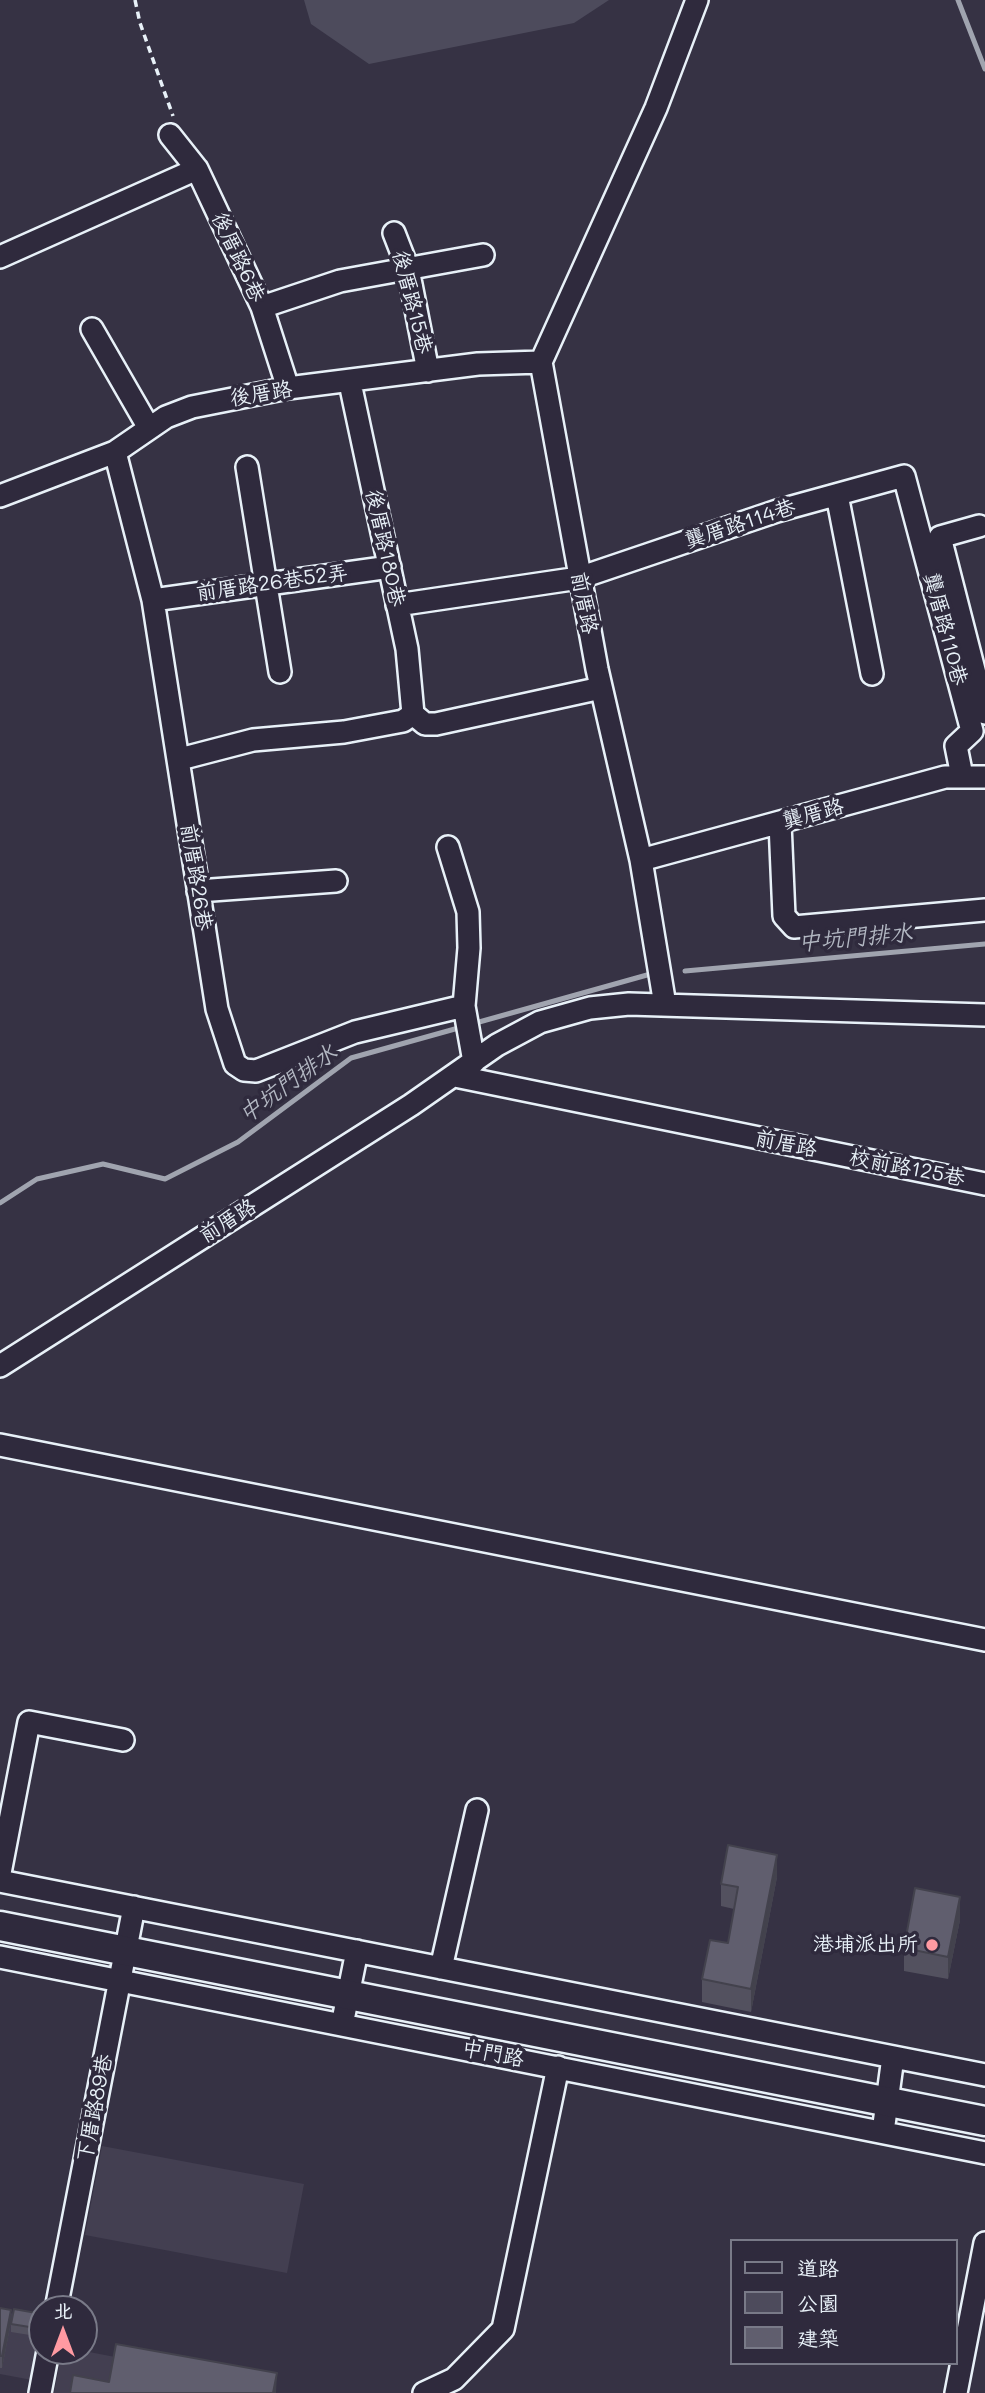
<!DOCTYPE html>
<meta charset="utf-8">
<style>
body{margin:0}
#map{position:relative;width:985px;height:2393px;overflow:hidden;background:#363244;font-family:Mali,"LXGW WenKai TC",sans-serif}
canvas{display:block}
.legend{position:absolute;left:730px;top:2239px;width:228px;height:126px;box-sizing:border-box;background:#2f2a3d;border:2px solid #797a88;margin:0;padding:9px 12px;list-style:none;font-size:21px;color:#e8f1f8}
.legend li{display:flex;align-items:center;gap:14px;height:35px}
.legend b{width:35px;border:2px solid #797a88}
.north{position:absolute;left:28px;top:2295px;width:70px;height:70px;box-sizing:border-box;background:#2f2a3d;border:2px solid #797a88;border-radius:50%;rotate:0deg;font-size:19px;font-weight:700;line-height:28px;text-align:center;color:#e8f1f8}
.north::after{content:'';display:block;margin:auto;width:24px;height:32px;background:#ff9aa2;clip-path:polygon(50% 0,100% 100%,50% 72%,0 100%)}
</style>
<div id="map">
<canvas width="985" height="2393"></canvas>
<ul class="legend">
<li><b style="height:9px;background:#2f2a3d"></b>道路</li>
<li><b style="height:19px;background:#4d4b5c"></b>公園</li>
<li><b style="height:19px;background:#605e6e"></b>建築</li>
</ul>
<div class="north">北</div>
</div>
<script>
const context = document.querySelector('canvas').getContext('2d');
context.lineJoin = 'round';
function fillPath(path, color) { context.fillStyle = color; context.fill(path, 'evenodd'); }
const shape = rows => new Path2D(rows.map(r => 'M' + r).join(''));
function stroke(path, color, width, dash) { context.strokeStyle = color; context.lineWidth = width; context.lineCap = dash ? 'butt' : 'round'; context.setLineDash(dash || []); context.stroke(path); }
function write(font, color, halo, rows, align = 'center') {
  context.font = font + ' Mali,"LXGW WenKai TC",sans-serif'; context.lineWidth = 7; context.setLineDash([]); context.textBaseline = 'middle'; context.strokeStyle = halo; context.fillStyle = color; for (const [text, x, y, turn = 0] of rows) {
    context.save(); context.translate(x, y); context.rotate((+turn || 0) * Math.PI / 180); context.textAlign = isNaN(turn) ? turn : align; if (halo) context.strokeText(text, 0, 0); context.fillText(text, 0, 0); context.restore();
  }
}
fillPath(shape([
 [102,2146,304,2184,287,2273,85,2235],
 [0,2311,42,2319,42,2351,48,2383,0,2374],
 [62,2351,84,2351,276,2388,275,2393,54,2393]
]), '#433f51');
fillPath(shape([
 [304,0,609,0,574,23,369,64,311,24]
]), '#4d4b5c');
stroke(shape([
 [958,0,985,69],
 [685,971,985,944],
 [472,1024,647,975],
 [0,1203,37,1179,103,1164,165,1179,238,1142,351,1058,462,1027]
]), '#a0a4af', 5);
const minor = shape([
 [170,135,197,169,262,307,288,388],
 [394,233,408,269,428,371],
 [0,257,197,169],
 [262,307,340,281,483,255],
 [92,329,149,428],
 [350,383,407,649,413,714],
 [115,452,153,600,217,1009,235,1064,244,1070,256,1071,355,1032,464,1006],
 [247,467,280,672],
 [837,495,872,674],
 [0,496,115,452,166,417,192,407,288,388,478,364,541,362],
 [979,526,940,537,985,713],
 [153,600,390,567],
 [397,605,579,578,777,511,904,476,972,731,956,746,962,776],
 [413,714,425,724,436,724,601,688],
 [180,759,253,740,344,732,403,721,413,714],
 [780,823,784,916,794,927,985,910],
 [448,847,468,912,469,948,464,1006,474,1062],
 [641,860,945,777,985,777],
 [198,891,336,881],
 [665,1005,641,860,597,669,541,362,656,108,697,0],
 [455,1076,985,1184],
 [0,1366,411,1105,497,1045,540,1022,590,1008,629,1004,985,1015],
 [0,1445,985,1640],
 [0,1873,29,1722,123,1740],
 [0,1881,985,2075],
 [0,1957,985,2153],
 [441,1968,477,1810],
 [342,2025,357,1951],
 [883,2132,893,2057],
 [56,2309,134,1907],
 [40,2393,48,2351],
 [424,2393,454,2379,503,2329,558,2067],
 [956,2393,985,2243]
]);
const major = shape([
 [0,1926,985,2121]
]);
stroke(minor, '#e8f1f8', 26);
stroke(major, '#e8f1f8', 33);
stroke(shape([
 [135,0,140,23,173,116]
]), '#e8f1f8', 3.5, [7, 5]);
stroke(minor, '#2f2a3d', 21);
stroke(major, '#2f2a3d', 28);
fillPath(shape([
 [777,1877,751,2012,702,2002,702,1979,728,1943,734,1909,721,1906,721,1884],
 [960,1920,948,1979,904,1971,904,1948],
 [0,2308,11,2322,2,2368,0,2368],
 [42,2314,42,2337,11,2332,11,2324]
]), '#53515f');
fillPath(shape([
 [777,1855,777,1877,751,2012,751,1989],
 [960,1897,960,1920,948,1979,948,1957],
 [11,2310,11,2322,2,2368,2,2356],
 [277,2373,276,2393,273,2393]
]), '#43424d');
const building = shape([
 [728,1845,777,1855,751,1989,702,1979,710,1940,728,1943,738,1887,721,1884,728,1845],
 [915,1888,960,1897,948,1957,904,1948,915,1888],
 [0,2308,11,2310,2,2356,0,2356,0,2308],
 [14,2309,42,2314,42,2329,11,2324,14,2309],
 [116,2344,277,2373,273,2393,70,2393,73,2375,109,2382,116,2344]
]);
fillPath(building, '#605e6e');
stroke(building, '#43424d', 2);
for (const [x, y, r, color] of [
 [932,1945,7,"#ff9aa2"]
]) { const dot = new Path2D(); dot.arc(x, y, r, 0, 2 * Math.PI); context.fillStyle = color; context.fill(dot); stroke(dot, '#2f2a3d', 2.5); }
write('21px', '#e8f1f8', '#2f2a3d', [
 ["後厝路6巷",238,257,65],
 ["後厝路15巷",412,302,76],
 ["後厝路",261,394,-9],
 ["龔厝路114巷",740,524,-18],
 ["後厝路180巷",385,548,78],
 ["前厝路26巷52弄",272,583,-8],
 ["前厝路",584,603,79],
 ["龔厝路110巷",945,629,75],
 ["龔厝路",813,814,-15],
 ["前厝路26巷",196,877,81],
 ["前厝路",786,1144,11],
 ["校前路125巷",907,1168,11],
 ["前厝路",228,1221,-32],
 ["中門路",493,2054,11],
 ["下厝路89巷",95,2108,-79]
]);
write('21px', '#e8f1f8', '#2f2a3d', [
 ["港埔派出所",918,1945]
], 'right');
write('italic 23px', '#b2b7c2', '#2f2a3d', [
 ["中坑門排水",855,938,-5],
 ["中坑門排水",288,1084,-36]
]);
</script>
